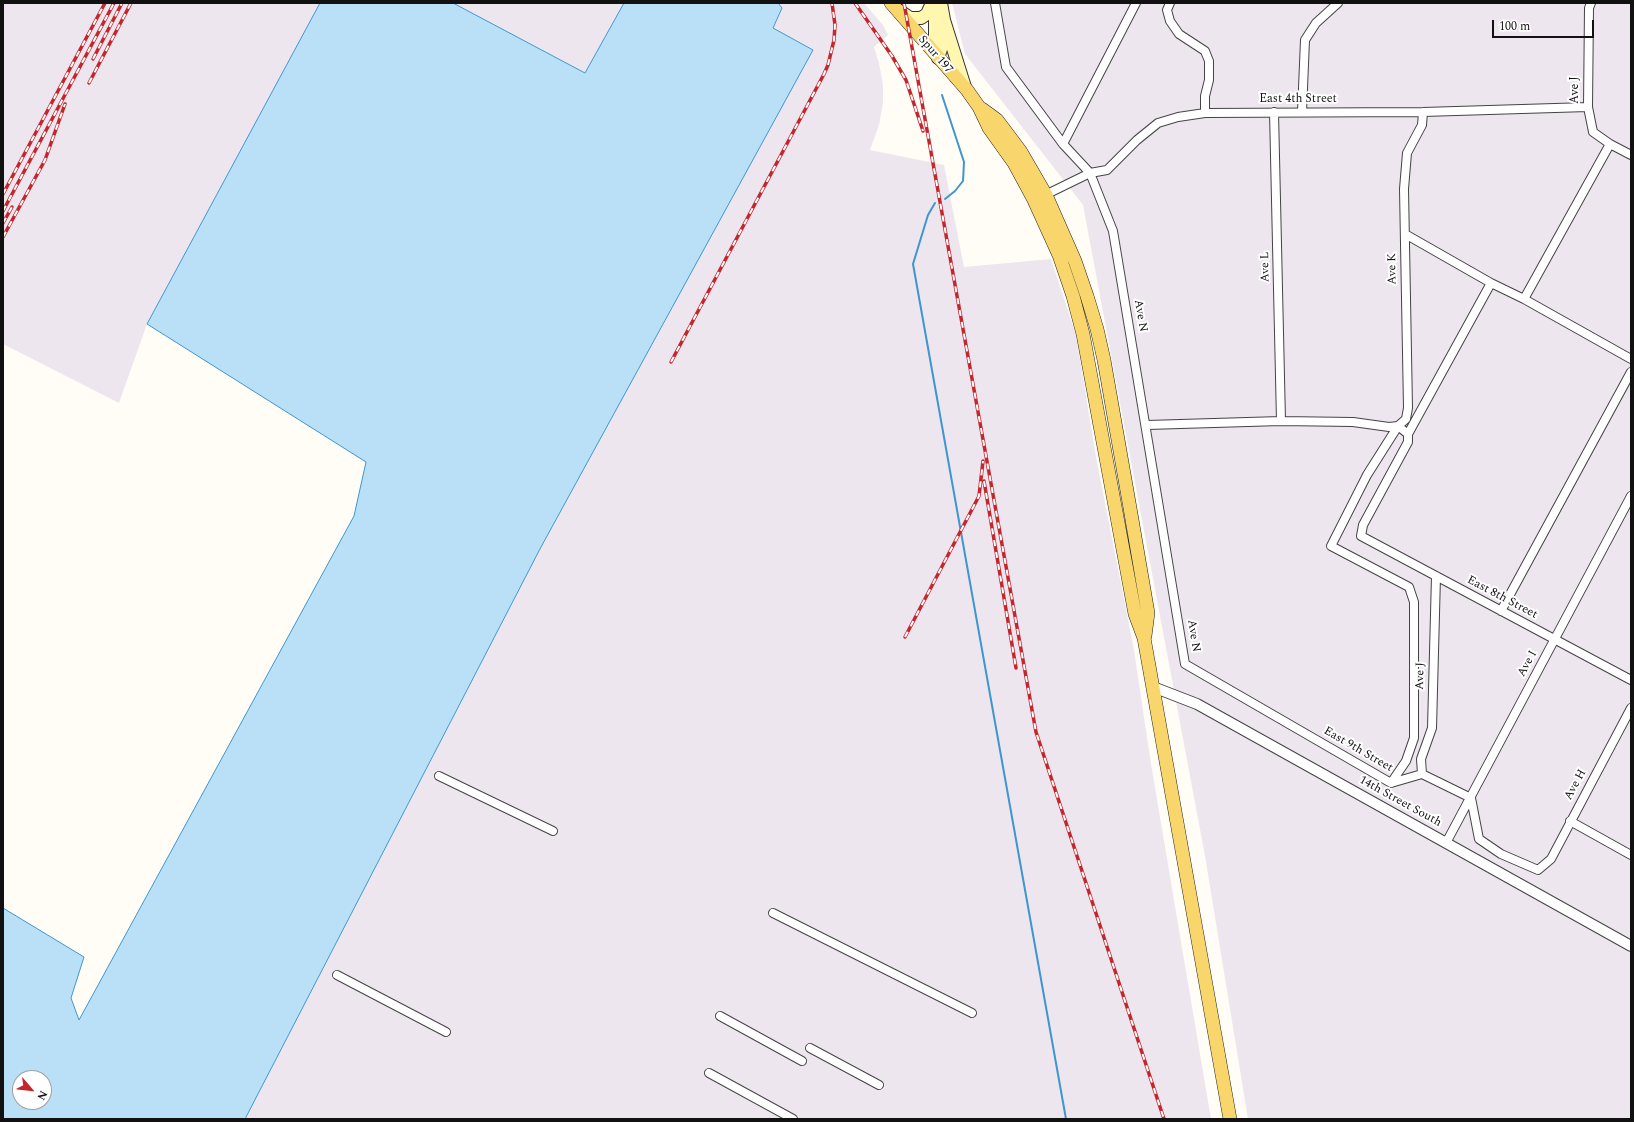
<!DOCTYPE html>
<style>
body{margin:0}
#map{position:relative;width:1634px;height:1122px;overflow:hidden;background:#fffdf5;font-family:Spectral,serif}
canvas{display:block}
.frame{position:absolute;inset:0;border:4px solid #111;pointer-events:none}
.north{position:absolute;left:12px;top:1070px;width:40px;height:40px;box-sizing:border-box;background:#fff;border:1px solid #a0a0a0;border-radius:50%;rotate:118deg;font-size:11px;font-weight:700;line-height:16px;text-align:center;color:#111}
.north::after{content:'';display:block;margin:auto;width:14px;height:18px;background:#c4262e;clip-path:polygon(50% 0,100% 100%,50% 72%,0 100%)}
.scale{position:absolute;left:1492px;top:20px;width:102px;height:18px;box-sizing:border-box;border:2px solid #111;border-top:0;padding-left:5px;font-size:12px;line-height:14px;white-space:nowrap;color:#111;-webkit-text-stroke:3px #fff;paint-order:stroke}
</style>
<div id="map">
<canvas width="1634" height="1122"></canvas>
<div class="frame"></div>
<div class="north">N</div>
<div class="scale">100 m</div>
</div>
<script>
const context = document.querySelector('canvas').getContext('2d');
context.lineJoin = 'round';
function fillPath(path, color) { context.fillStyle = color; context.fill(path, 'evenodd'); }
const shape = rows => new Path2D(rows.map(r => 'M' + r).join(''));
function stroke(path, color, width, dash) { context.strokeStyle = color; context.lineWidth = width; context.lineCap = dash ? 'butt' : 'round'; context.setLineDash(dash || []); context.stroke(path); }
function write(font, color, halo, rows, align = 'center') {
  context.font = font + ' Spectral,serif'; context.lineWidth = 4; context.setLineDash([]); context.textBaseline = 'middle'; context.strokeStyle = halo; context.fillStyle = color; for (const [text, x, y, turn = 0] of rows) {
    context.save(); context.translate(x, y); context.rotate((+turn || 0) * Math.PI / 180); context.textAlign = isNaN(turn) ? turn : align; if (halo) context.strokeText(text, 0, 0); context.fillText(text, 0, 0); context.restore();
  }
}
fillPath(shape([
 [3,3,320,3,147,324,119,403,3,344],
 [453,3,624,3,585,73],
 [778,3,864,3,883,25,888,35,874,47,879,63,883,85,883,103,879,125,870,150,944,165,964,267,1051,259,1076,335,1096,457,1134,650,1151,764,1211,1119,245,1119,541,547,812,49,773,28,782,8],
 [952,3,1631,3,1631,1119,1248,1119,1205,856,1083,205,965,54]
]), '#eee6ef');
const water = shape([
 [320,3,453,3,585,73,624,3,778,3,782,8,773,28,813,50,541,547,245,1119,3,1119,3,908,84,957,71,998,79,1020,354,516,366,462,147,324,320,3],
 [20,1078,44,1078,44,1102,20,1102,20,1078]
]);
fillPath(water, '#b9e0f7');
stroke(water, '#3f96cf', 1);
stroke(shape([
 [942,95,964,162,963,181,955,191,945,199],
 [935,203,928,215,913,264,1066,1119]
]), '#3f96cf', 2);
const minor = shape([
 [995,3,1006,67,1063,144,1090,173,1113,231,1185,664,1391,783,1422,774,1471,798,1479,839,1501,854,1538,870,1551,859,1631,708],
 [1170,3,1167,10,1170,21,1179,34,1205,51,1209,61,1209,80,1205,96,1205,113],
 [1591,3,1589,8,1588,107,1593,132,1610,144,1631,155],
 [1274,112,1281,421],
 [1302,112,1305,40,1316,23,1338,3],
 [1063,144,1136,3],
 [1043,196,1090,173,1107,170,1137,140,1158,123,1178,117,1205,113,1423,112,1588,107],
 [1405,234,1491,283,1524,299,1631,359],
 [1524,299,1610,144],
 [1147,425,1281,421,1353,422,1389,427,1398,426,1406,419,1408,408,1404,189,1407,153,1422,125,1423,112],
 [1408,434,1408,442,1363,525,1361,536,1631,680],
 [1501,611,1631,372],
 [1422,774,1421,759,1432,728,1436,576],
 [439,776,553,831],
 [1391,783,1406,761,1414,738,1414,602,1409,587,1331,546,1367,475,1398,426,1408,434,1491,283],
 [1570,821,1631,855],
 [1446,843,1631,496],
 [773,913,972,1013],
 [337,975,446,1032],
 [720,1016,802,1061],
 [810,1048,879,1085],
 [709,1073,793,1119]
]);
const tertiary = shape([
 [1153,687,1197,704,1631,946]
]);
const secondary = shape([
 [933,3,935,19,935,45,937,55],
 [900,11,910,18,921,18,927,14,932,3],
 [944,20,965,87],
 [938,58,944,40,944,20,941,3]
]);
const primary = shape([
 [891,3,967,90,979,107,989,128,1014,163,1034,200,1059,255,1073,296,1083,334,1135,614,1144,638,1230,1119],
 [982,109,997,120,1021,152,1046,195,1075,261,1087,296,1097,329,1104,360,1130,508,1148,613,1145,636]
]);
stroke(minor, '#444', 10);
stroke(tertiary, '#444', 12);
stroke(secondary, '#333', 14);
stroke(primary, '#222', 14);
stroke(minor, '#fff', 8);
stroke(tertiary, '#fff', 10);
stroke(secondary, '#fff6b0', 12);
stroke(primary, '#f9d66b', 13);
const rail = shape([
 [855,3,892,56,906,80,923,131],
 [904,3,1036,732,1164,1119],
 [93,59,122,3],
 [89,83,131,3],
 [3,194,105,3],
 [3,211,114,3],
 [3,223,12,207],
 [3,237,45,160,65,104],
 [671,362,824,74,828,65,834,40,835,25,832,3],
 [984,481,1016,668],
 [905,637,979,496,983,461]
]);
stroke(rail, '#c4262e', 3.5);
stroke(rail, '#fff', 2, [6]);
write('12px', '#111', '#fff', [
 ["Spur 197",935,55,49],
 ["Ave J",1576,90,-90],
 ["East 4th Street",1298,100],
 ["Ave L",1266,267,-91],
 ["Ave K",1393,269,-91],
 ["Ave N",1140,316,80],
 ["East 8th Street",1502,598,28],
 ["Ave N",1193,636,81],
 ["Ave I",1528,664,-62],
 ["Ave J",1421,676,-89],
 ["East 9th Street",1358,750,30],
 ["Ave H",1576,785,-62],
 ["14th Street South",1400,802,29]
]);
</script>
